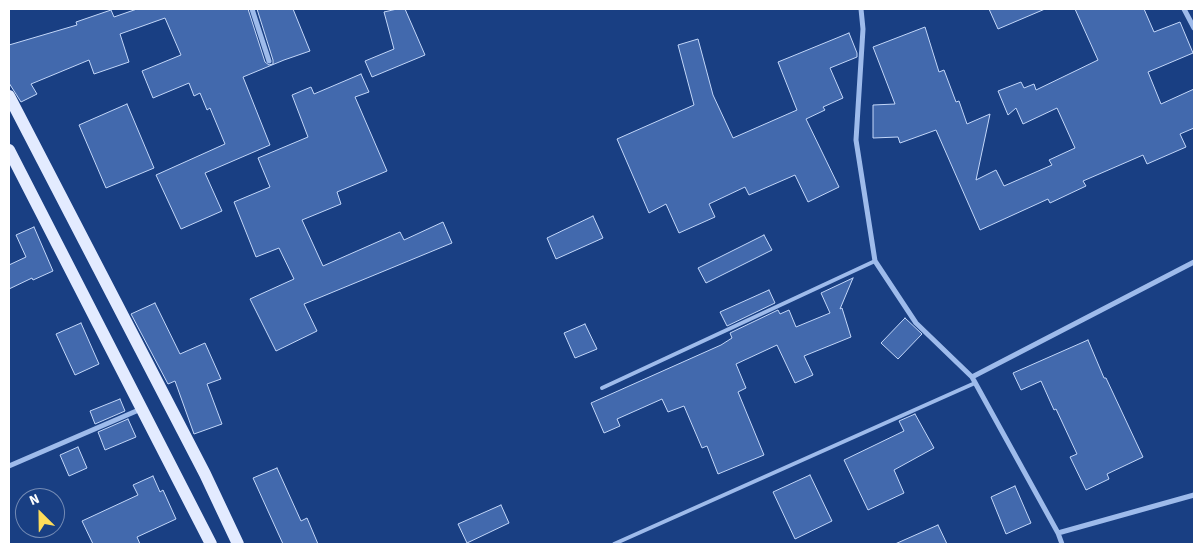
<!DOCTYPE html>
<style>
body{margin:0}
#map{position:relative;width:1203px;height:553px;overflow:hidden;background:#193f83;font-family:"Source Sans 3",sans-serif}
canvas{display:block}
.frame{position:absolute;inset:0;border:10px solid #fff;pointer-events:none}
.north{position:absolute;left:15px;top:488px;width:50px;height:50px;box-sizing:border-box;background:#193f83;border:1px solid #758cb5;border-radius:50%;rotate:337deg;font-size:14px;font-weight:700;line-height:20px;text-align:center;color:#fff}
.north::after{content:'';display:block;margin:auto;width:18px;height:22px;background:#fedc59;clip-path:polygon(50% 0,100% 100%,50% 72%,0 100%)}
</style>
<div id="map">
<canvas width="1203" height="553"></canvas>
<div class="frame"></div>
<div class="north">N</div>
</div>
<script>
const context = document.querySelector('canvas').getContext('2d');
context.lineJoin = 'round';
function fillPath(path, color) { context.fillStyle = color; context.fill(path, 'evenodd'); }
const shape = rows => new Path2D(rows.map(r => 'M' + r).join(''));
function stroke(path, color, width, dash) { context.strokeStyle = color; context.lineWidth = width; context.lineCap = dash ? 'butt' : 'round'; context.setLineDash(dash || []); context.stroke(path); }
const building = shape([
 [137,9,248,9,265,62,269,65,273,64,273,60,257,9,293,9,310,51,284,60,243,77,270,145,205,173,222,211,181,229,156,175,225,144,210,108,207,110,200,93,194,96,189,83,153,98,142,71,181,55,165,18,120,34,129,62,94,74,89,60,31,84,37,94,21,102,9,83,9,45,77,25,76,22,111,10,114,17,137,9],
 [397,9,405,9,425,55,372,77,365,61,394,49,384,12,397,9],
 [989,9,1045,9,998,29,989,9],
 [1075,9,1144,9,1154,32,1180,22,1193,53,1148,72,1161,104,1194,89,1194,128,1180,134,1186,147,1147,164,1143,155,1083,181,1086,186,1050,203,1048,199,980,230,936,130,900,143,898,137,873,138,873,105,895,104,873,47,925,27,939,72,944,70,956,102,959,101,967,124,990,114,976,180,996,170,1004,186,1052,165,1049,160,1075,148,1057,108,1023,124,1016,108,1008,115,998,91,1021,82,1024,88,1034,84,1036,90,1098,60,1075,9],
 [849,33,857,53,857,57,830,68,843,98,823,107,825,110,806,119,839,187,808,202,795,175,749,195,745,187,709,204,715,217,679,233,666,204,649,213,617,139,694,105,678,45,698,39,713,95,733,138,797,110,778,62,849,33],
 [361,74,369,92,355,97,387,171,337,192,341,204,302,220,323,266,400,232,404,240,443,222,452,243,304,304,317,331,276,351,250,299,294,279,279,248,256,257,234,202,270,187,258,158,308,137,292,95,311,87,314,94,361,74],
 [127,104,154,168,106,188,79,125,127,104],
 [593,216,603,238,556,259,547,238,593,216],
 [34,227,53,271,33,280,32,278,9,289,9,265,26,257,16,235,34,227],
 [764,235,772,250,706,283,698,268,764,235],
 [853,278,840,309,842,308,851,337,804,356,813,375,795,383,777,345,736,364,746,388,738,392,764,455,718,474,707,446,702,448,684,406,668,412,662,399,617,419,620,426,604,433,591,403,721,345,732,338,730,333,778,310,780,314,789,310,796,327,830,313,821,293,853,278],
 [769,290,775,303,727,326,720,312,769,290],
 [155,303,180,354,205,343,221,379,207,384,222,424,194,434,175,381,168,384,131,314,155,303],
 [905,318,922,334,898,359,881,343,905,318],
 [81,323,99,364,75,375,56,334,81,323],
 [585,324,597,349,575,358,564,333,585,324],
 [1088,340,1104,378,1106,378,1143,457,1107,474,1109,479,1086,490,1070,457,1077,454,1056,409,1054,410,1041,381,1021,390,1013,373,1088,340],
 [120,399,125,411,95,424,90,411,120,399],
 [915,414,934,448,894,470,904,493,868,510,844,460,904,431,899,421,915,414],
 [128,419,136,437,105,450,98,432,128,419],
 [78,447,87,468,69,476,60,455,78,447],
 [277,468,301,521,307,518,318,544,283,544,253,478,277,468],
 [810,475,832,521,795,539,773,492,810,475],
 [153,476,160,492,163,490,176,519,137,537,140,544,93,544,82,521,138,495,133,485,153,476],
 [1015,486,1031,523,1006,534,991,497,1015,486],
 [501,505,509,523,467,543,458,524,501,505],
 [938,525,947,544,895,544,938,525]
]);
fillPath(building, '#4269ad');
stroke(building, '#c3d7f9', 1);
stroke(shape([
 [602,388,875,261],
 [614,544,975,383]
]), '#9ebbeb', 4);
stroke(shape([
 [252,9,269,61],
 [861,9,863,29,856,140,875,261,916,323,972,377,1058,533,1062,544],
 [1184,9,1194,28],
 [972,377,1194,262],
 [9,466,141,409],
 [1058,533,1194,495]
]), '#9ebbeb', 5);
stroke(shape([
 [9,96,205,474,238,544],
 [9,150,211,544]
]), '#e3ebff', 12);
</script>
